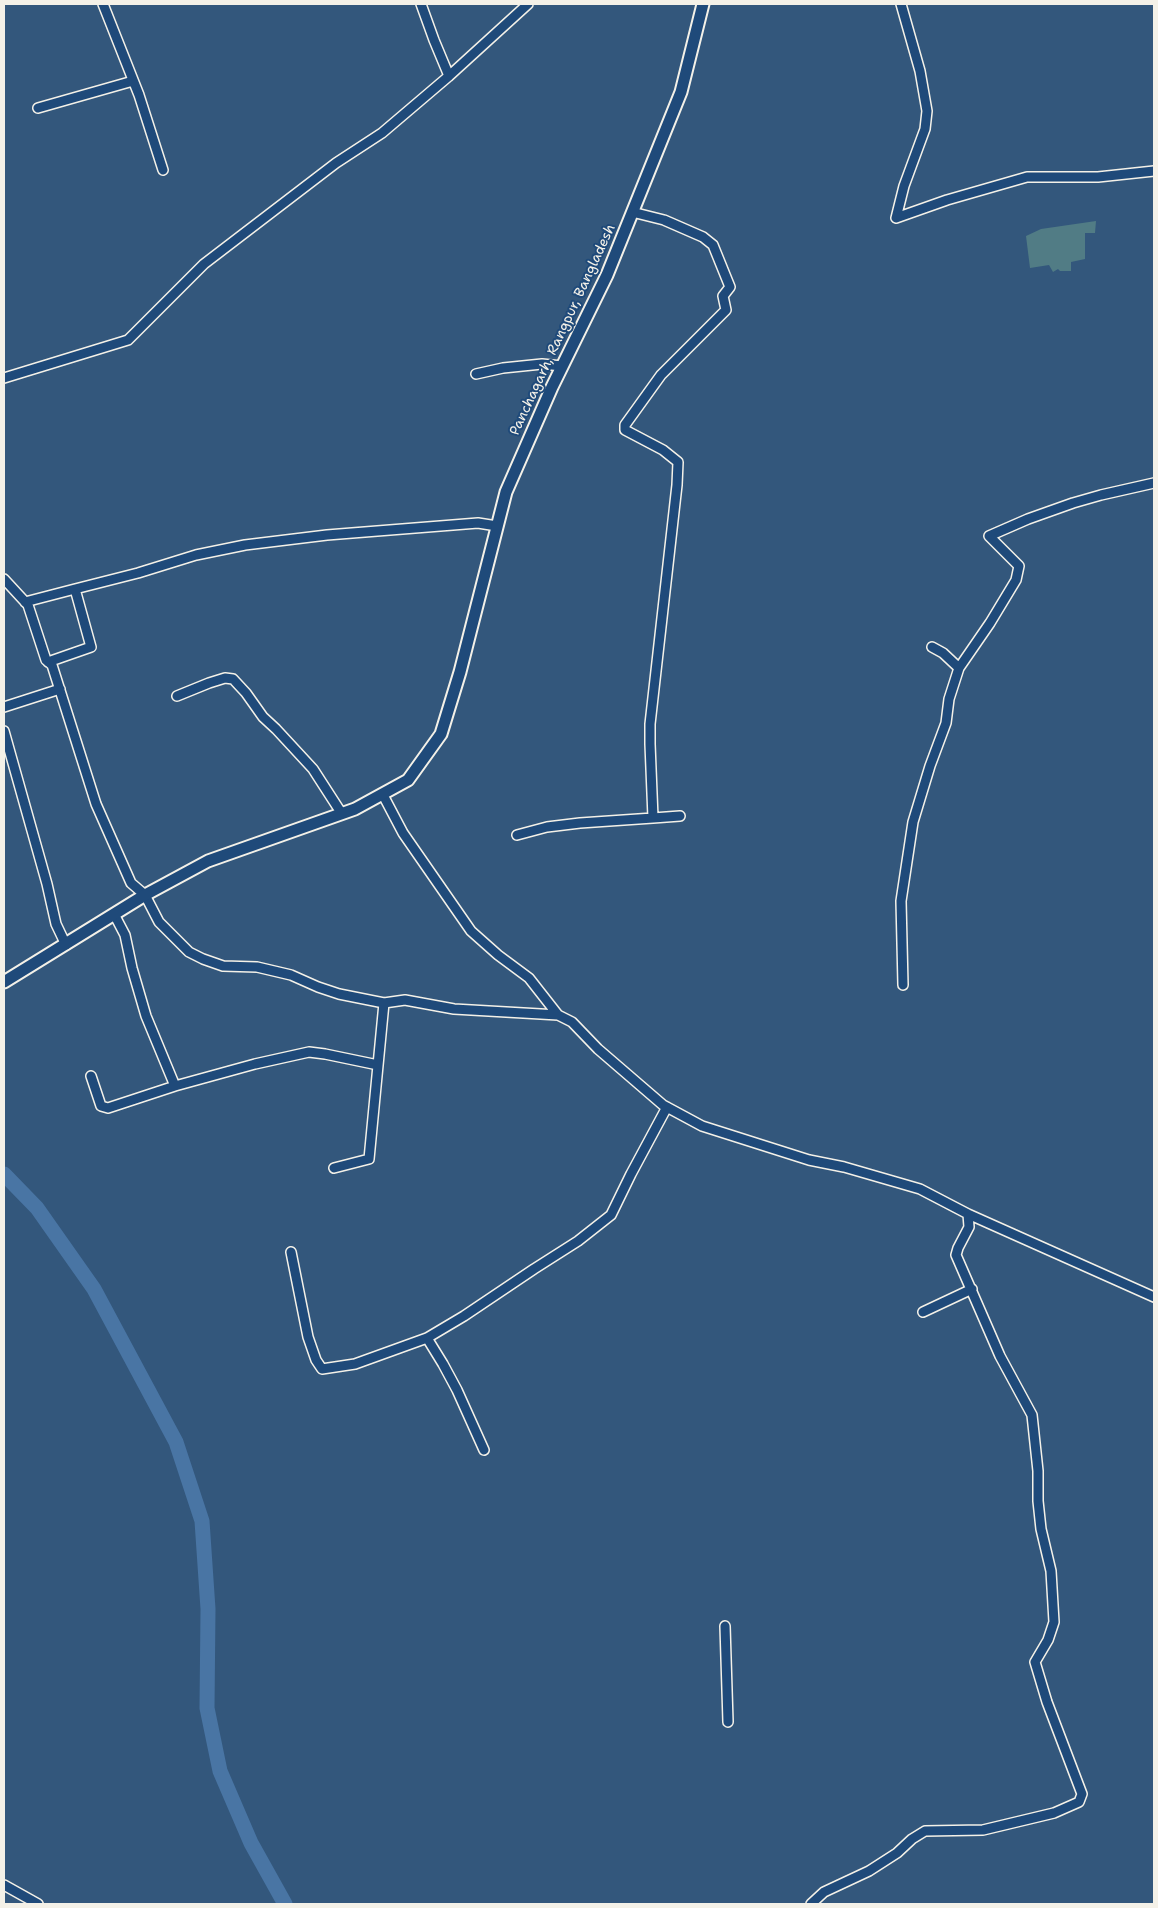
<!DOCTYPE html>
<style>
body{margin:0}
#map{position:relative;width:1158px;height:1908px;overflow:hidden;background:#33577c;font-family:"Shantell Sans",sans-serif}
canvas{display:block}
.frame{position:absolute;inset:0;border:5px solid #f4f1e8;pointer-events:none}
</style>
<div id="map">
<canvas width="1158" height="1908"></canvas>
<div class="frame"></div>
</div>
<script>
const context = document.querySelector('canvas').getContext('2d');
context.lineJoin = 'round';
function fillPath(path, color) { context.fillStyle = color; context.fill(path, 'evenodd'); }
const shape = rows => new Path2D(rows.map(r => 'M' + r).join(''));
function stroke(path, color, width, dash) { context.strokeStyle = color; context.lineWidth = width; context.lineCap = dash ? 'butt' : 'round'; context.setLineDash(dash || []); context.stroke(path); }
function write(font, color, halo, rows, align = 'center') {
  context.font = font + ' "Shantell Sans",sans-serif'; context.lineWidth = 4; context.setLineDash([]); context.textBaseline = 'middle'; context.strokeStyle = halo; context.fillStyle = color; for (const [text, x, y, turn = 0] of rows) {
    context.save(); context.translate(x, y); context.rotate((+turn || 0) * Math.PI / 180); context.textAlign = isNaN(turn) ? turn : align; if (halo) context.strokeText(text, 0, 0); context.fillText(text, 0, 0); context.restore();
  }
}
fillPath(shape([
 [1096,221,1095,233,1085,233,1085,259,1071,262,1071,271,1060,271,1058,269,1053,272,1049,265,1030,268,1026,236,1041,229]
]), '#517c85');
stroke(shape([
 [4,1174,37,1208,94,1289,176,1442,202,1521,208,1609,207,1708,220,1771,251,1843,285,1904]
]), '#4975a4', 15);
const minor = shape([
 [103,4,139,95,163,170],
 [421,4,434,40,449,76,528,4],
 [901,4,920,71,927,111,925,129,904,186,896,218,947,200,1027,177,1098,177,1154,171],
 [38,108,133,81],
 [632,212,664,220,703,237,713,245,730,287,723,296,726,310,661,375,625,425,625,430,663,450,678,462,677,485,650,724,650,744,653,818,680,816],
 [476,374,503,368,542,364,562,366],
 [4,378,128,340,204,264,336,163,382,133,449,76],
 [4,579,28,605,46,660,52,665,96,804,131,883,145,895,159,922,189,952,203,959,223,966,257,967,291,975,318,987,339,994,384,1003,369,1159,334,1168],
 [75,589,138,573,196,555,245,545,327,535,478,523,497,526],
 [25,602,75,589,91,647,48,662],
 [932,647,943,653,959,668,990,623,1016,580,1019,566,989,536,1028,519,1073,503,1101,495,1154,483],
 [177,696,209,683,225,678,233,679,246,693,263,717,276,729,313,769,342,814],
 [4,707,60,689],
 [4,731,47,884,56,924,66,945],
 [383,795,403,833,471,931,498,955,529,978,558,1015],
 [517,835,547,827,580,823,653,818],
 [114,914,125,935,132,968,146,1016,175,1086,255,1064,309,1052,325,1054,378,1065],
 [903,985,901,901,913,822,930,766,946,723,949,699,959,668],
 [384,1003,405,1000,454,1009,558,1015,572,1022,598,1049,663,1105,702,1126,809,1160,844,1167,920,1189,968,1214,969,1227,958,1248,956,1255,1000,1356,1032,1415,1038,1471,1038,1501,1041,1529,1051,1571,1054,1622,1048,1640,1035,1662,1047,1702,1082,1794,1079,1802,1054,1813,983,1830,925,1831,912,1839,897,1853,869,1871,824,1892,811,1904],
 [91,1076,101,1106,108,1108,175,1086],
 [968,1214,1154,1297],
 [291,1252,308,1337,316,1360,322,1369,355,1364,427,1338,464,1316,534,1269,578,1241,611,1215,631,1174,667,1107],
 [923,1312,972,1289],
 [427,1338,443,1364,457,1390,484,1450],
 [725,1626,728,1722],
 [4,1885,38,1904]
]);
const tertiary = shape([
 [4,982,145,895,208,861,355,809,408,780,441,734,460,672,506,492,552,387,607,275,681,92,703,4]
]);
stroke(minor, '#f4f1e8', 12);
stroke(tertiary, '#f4f1e8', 15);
stroke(minor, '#1f4a7a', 9);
stroke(tertiary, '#1f4a7a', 11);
write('14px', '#f4f1e8', '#1f4a7a', [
 ["Panchagarh, Rangpur, Bangladesh",563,330,-65]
]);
</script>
